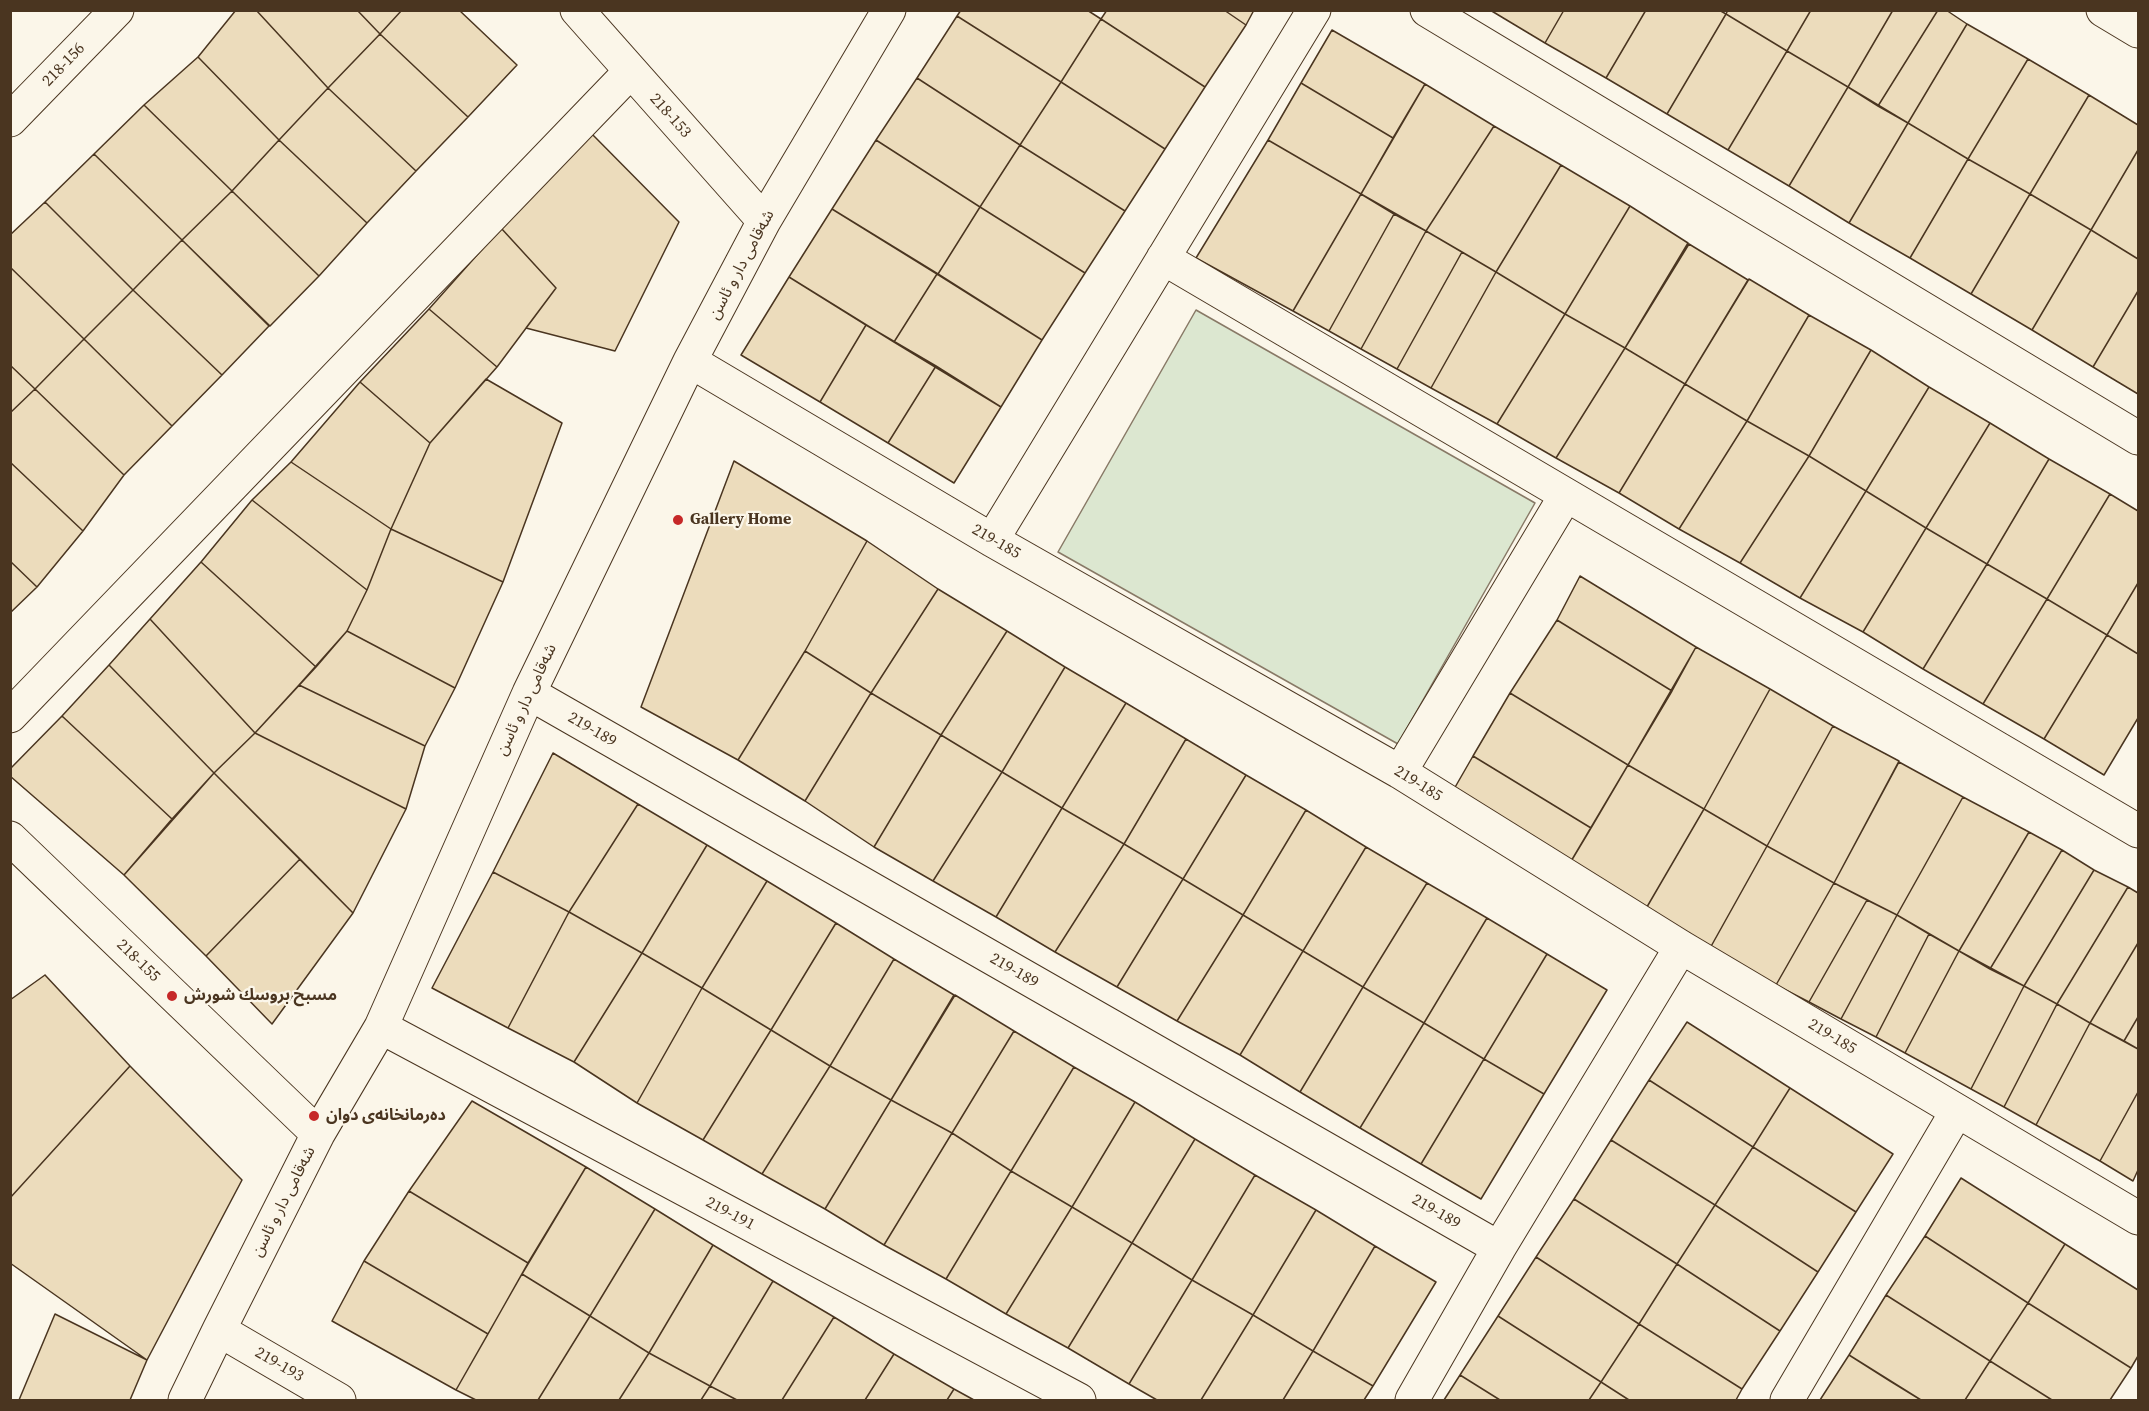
<!DOCTYPE html>
<meta charset="utf-8">
<style>
body{margin:0}
#map{position:relative;width:2149px;height:1411px;overflow:hidden;background:#fbf6e9;font-family:"Source Serif 4",serif}
canvas{display:block}
.frame{position:absolute;inset:0;border:12px solid #4a3520;pointer-events:none}
</style>
<div id="map">
<canvas width="2149" height="1411"></canvas>
<div class="frame"></div>
</div>
<script>
const context = document.querySelector('canvas').getContext('2d');
context.lineJoin = 'round';
function fillPath(path, color) { context.fillStyle = color; context.fill(path, 'evenodd'); }
const shape = rows => new Path2D(rows.map(r => 'M' + r).join(''));
function stroke(path, color, width, dash) { context.strokeStyle = color; context.lineWidth = width; context.lineCap = dash ? 'butt' : 'round'; context.setLineDash(dash || []); context.stroke(path); }
function write(font, color, halo, rows, align = 'center') {
  context.font = font + ' "Source Serif 4","Noto Sans Arabic",serif'; context.lineWidth = 4.5; context.setLineDash([]); context.textBaseline = 'middle'; context.strokeStyle = halo; context.fillStyle = color; for (const [text, x, y, turn = 0] of rows) {
    context.save(); context.translate(x, y); context.rotate((+turn || 0) * Math.PI / 180); context.textAlign = isNaN(turn) ? turn : align; if (halo) context.strokeText(text, 0, 0); context.fillText(text, 0, 0); context.restore();
  }
}
const green = shape([
 [1196,310,1535,503,1398,744,1058,552,1196,310]
]);
fillPath(green, '#dce7d0');
stroke(green, '#887966', 1.5);
const building = shape([
 [236,10,256,10,328,88,279,140,198,57,236,10],
 [256,10,357,10,380,34,328,88,256,10],
 [357,10,402,10,380,34,357,10],
 [402,10,459,10,517,65,468,117,380,34,402,10],
 [961,10,1087,10,1101,19,1061,82,957,16,961,10],
 [1107,10,1224,10,1246,25,1205,87,1101,19,1107,10],
 [1224,10,1254,10,1246,25,1224,10],
 [1490,10,1564,10,1545,43,1490,10],
 [1564,10,1646,10,1606,78,1545,43,1564,10],
 [1646,10,1719,10,1726,14,1667,114,1606,78,1646,10],
 [1728,10,1811,10,1787,51,1726,14,1728,10],
 [1811,10,1893,10,1848,87,1787,51,1811,10],
 [1893,10,1938,10,1878,106,1848,87,1893,10],
 [1938,10,1946,10,1967,24,1908,123,1878,106,1938,10],
 [1726,14,1787,51,1728,150,1667,114,1726,14],
 [957,16,1061,82,1020,145,917,78,957,16],
 [1101,19,1205,87,1165,149,1061,82,1101,19],
 [1967,24,2028,59,1968,159,1908,123,1967,24],
 [1332,30,1425,84,1393,138,1301,83,1332,30],
 [380,34,468,117,416,171,328,88,380,34],
 [1787,51,1848,87,1789,186,1728,150,1787,51],
 [198,57,279,140,232,191,144,105,198,57],
 [2028,59,2089,95,2030,194,1968,159,2028,59],
 [917,78,1020,145,980,207,876,140,917,78],
 [1061,82,1165,149,1125,211,1020,145,1061,82],
 [1301,83,1393,138,1361,194,1268,140,1301,83],
 [1425,84,1494,126,1426,231,1361,194,1425,84],
 [1848,87,1908,123,1849,223,1789,186,1848,87],
 [328,88,416,171,367,223,279,140,328,88],
 [2089,95,2138,125,2138,150,2091,230,2030,194,2089,95],
 [144,105,232,191,182,240,94,154,144,105],
 [1908,123,1968,159,1910,258,1849,223,1908,123],
 [1494,126,1561,165,1496,272,1426,231,1494,126],
 [588,130,679,222,615,351,526,328,556,288,501,228,588,130],
 [279,140,367,223,319,276,232,191,279,140],
 [876,140,980,207,938,274,832,209,876,140],
 [1268,140,1361,194,1293,311,1196,258,1268,140],
 [1020,145,1125,211,1085,273,980,207,1020,145],
 [2138,150,2138,259,2091,230,2138,150],
 [94,154,182,240,133,290,45,202,94,154],
 [1968,159,2030,194,1971,294,1910,258,1968,159],
 [1561,165,1630,206,1565,314,1496,272,1561,165],
 [232,191,319,276,270,326,182,240,232,191],
 [1361,194,1394,214,1329,331,1293,311,1361,194],
 [2030,194,2091,230,2032,330,1971,294,2030,194],
 [45,202,133,290,84,339,10,267,10,235,45,202],
 [1630,206,1688,243,1625,348,1565,314,1630,206],
 [980,207,1085,273,1042,340,938,274,980,207],
 [832,209,937,274,894,342,789,277,832,209],
 [1394,214,1426,231,1361,349,1329,331,1394,214],
 [501,228,556,288,497,367,429,309,501,228],
 [2091,230,2138,259,2138,291,2093,367,2032,330,2091,230],
 [1426,231,1462,252,1397,369,1361,349,1426,231],
 [182,240,269,326,222,375,133,290,182,240],
 [1689,244,1748,280,1685,384,1625,348,1689,244],
 [1462,252,1496,272,1431,388,1397,369,1462,252],
 [10,267,84,339,35,389,10,365,10,267],
 [1496,272,1565,314,1497,424,1431,388,1496,272],
 [937,274,1042,340,1001,407,894,342,937,274],
 [789,277,866,325,820,402,741,355,789,277],
 [1749,279,1809,315,1747,421,1685,384,1749,279],
 [133,290,222,375,172,426,84,339,133,290],
 [2138,291,2138,394,2093,367,2138,291],
 [429,309,497,367,430,443,360,382,429,309],
 [1565,314,1625,348,1556,458,1497,424,1565,314],
 [1809,315,1871,350,1809,456,1747,421,1809,315],
 [866,325,936,366,888,443,820,402,866,325],
 [84,339,172,426,124,475,35,389,84,339],
 [1625,348,1685,384,1619,493,1556,458,1625,348],
 [1871,350,1929,387,1866,491,1809,456,1871,350],
 [10,365,35,389,10,413,10,365],
 [936,366,1001,407,954,483,888,443,936,366],
 [486,379,562,423,503,582,391,529,430,443,486,379],
 [360,382,430,443,391,529,291,462,360,382],
 [1685,384,1747,421,1679,529,1619,493,1685,384],
 [1929,387,1990,423,1926,528,1866,491,1929,387],
 [35,389,124,475,83,531,10,462,10,413,35,389],
 [1747,421,1809,456,1740,563,1679,529,1747,421],
 [1990,423,2049,459,1987,564,1926,528,1990,423],
 [1809,456,1866,491,1800,598,1740,563,1809,456],
 [2049,459,2110,494,2047,599,1987,564,2049,459],
 [734,461,867,541,805,651,738,760,641,707,734,461],
 [10,462,83,531,37,587,10,561,10,462],
 [291,462,391,529,367,590,252,500,291,462],
 [1866,491,1926,528,1863,632,1800,598,1866,491],
 [2110,494,2138,511,2138,583,2107,635,2047,599,2110,494],
 [252,500,367,590,347,631,316,667,201,562,252,500],
 [1926,528,1987,564,1923,669,1863,632,1926,528],
 [391,529,503,582,455,688,347,631,367,590,391,529],
 [867,541,938,589,871,693,805,651,867,541],
 [10,561,37,587,10,613,10,561],
 [201,562,316,667,255,733,150,619,201,562],
 [1987,564,2047,599,1983,704,1923,669,1987,564],
 [1580,576,1696,647,1672,691,1557,620,1580,576],
 [2138,583,2138,654,2107,635,2138,583],
 [938,589,1007,631,941,735,871,693,938,589],
 [2047,599,2107,635,2044,739,1983,704,2047,599],
 [150,619,255,733,214,773,109,665,150,619],
 [1557,620,1672,691,1628,765,1510,693,1557,620],
 [347,631,455,688,425,746,299,685,347,631],
 [1007,631,1065,667,1002,772,941,735,1007,631],
 [2107,635,2138,654,2138,718,2104,775,2044,739,2107,635],
 [1696,647,1770,689,1704,809,1628,765,1696,647],
 [805,651,871,693,805,801,738,760,805,651],
 [109,665,214,773,172,819,62,716,109,665],
 [1065,667,1126,703,1062,808,1002,772,1065,667],
 [299,685,425,746,406,809,255,733,299,685],
 [1770,689,1833,726,1767,846,1704,809,1770,689],
 [871,693,941,735,874,847,805,801,871,693],
 [1510,693,1628,765,1591,828,1473,756,1510,693],
 [1126,703,1186,739,1124,844,1062,808,1126,703],
 [62,716,172,819,124,875,10,776,10,769,62,716],
 [1833,726,1899,761,1834,883,1767,846,1833,726],
 [255,733,406,809,353,913,214,773,255,733],
 [941,735,1002,772,933,881,874,847,941,735],
 [1186,739,1246,775,1183,879,1124,844,1186,739],
 [553,753,638,804,569,912,493,872,553,753],
 [1473,756,1591,828,1567,868,1450,796,1473,756],
 [1899,762,1963,797,1897,915,1834,883,1899,762],
 [1628,765,1704,809,1644,912,1567,868,1628,765],
 [1002,772,1062,808,996,917,933,881,1002,772],
 [214,773,300,859,206,956,124,875,214,773],
 [1246,775,1306,810,1243,915,1183,879,1246,775],
 [1963,797,2029,832,1959,951,1897,915,1963,797],
 [638,804,707,845,642,953,569,912,638,804],
 [1062,808,1124,844,1055,952,996,917,1062,808],
 [1704,809,1767,846,1709,950,1644,912,1704,809],
 [1306,810,1366,847,1303,951,1243,915,1306,810],
 [2029,832,2062,850,1990,969,1959,951,2029,832],
 [1124,844,1183,879,1117,987,1055,952,1124,844],
 [707,845,767,881,702,988,642,953,707,845],
 [1767,846,1834,883,1776,985,1709,950,1767,846],
 [1366,847,1427,883,1363,987,1303,951,1366,847],
 [2062,850,2094,870,2024,986,1990,969,2062,850],
 [300,859,353,913,272,1024,206,956,300,859],
 [2094,870,2128,887,2057,1004,2024,986,2094,870],
 [493,872,569,912,508,1028,432,988,493,872],
 [1183,879,1243,915,1177,1021,1117,987,1183,879],
 [767,881,836,923,771,1030,702,988,767,881],
 [1427,883,1487,918,1424,1023,1363,987,1427,883],
 [1834,883,1867,900,1809,1002,1776,985,1834,883],
 [2128,887,2138,893,2138,943,2090,1023,2057,1004,2128,887],
 [1867,900,1897,915,1841,1019,1809,1002,1867,900],
 [569,912,642,953,574,1062,508,1028,569,912],
 [1243,915,1303,951,1240,1055,1177,1021,1243,915],
 [1897,915,1929,934,1876,1037,1841,1019,1897,915],
 [1487,918,1547,954,1484,1059,1424,1023,1487,918],
 [836,923,894,959,830,1066,771,1030,836,923],
 [1929,934,1959,951,1905,1053,1876,1037,1929,934],
 [2138,943,2138,1017,2124,1041,2090,1023,2138,943],
 [1303,951,1363,987,1300,1092,1240,1055,1303,951],
 [1959,951,2024,986,1971,1089,1905,1053,1959,951],
 [642,953,702,988,637,1103,574,1062,642,953],
 [1547,954,1607,990,1544,1094,1484,1059,1547,954],
 [894,959,954,995,891,1100,830,1066,894,959],
 [45,975,130,1066,10,1198,10,1000,45,975],
 [2024,986,2057,1004,2004,1107,1971,1089,2024,986],
 [1363,987,1424,1023,1360,1128,1300,1092,1363,987],
 [702,988,771,1030,703,1140,637,1103,702,988],
 [955,995,1014,1031,952,1133,891,1100,955,995],
 [2057,1004,2090,1023,2036,1125,2004,1107,2057,1004],
 [2138,1017,2138,1049,2124,1041,2138,1017],
 [1687,1022,1790,1088,1753,1147,1649,1080,1687,1022],
 [1424,1023,1484,1059,1421,1164,1360,1128,1424,1023],
 [2090,1023,2138,1049,2138,1092,2100,1161,2036,1125,2090,1023],
 [771,1030,830,1066,762,1174,703,1140,771,1030],
 [1014,1031,1074,1067,1011,1171,952,1133,1014,1031],
 [1484,1059,1544,1094,1481,1199,1421,1164,1484,1059],
 [130,1066,242,1180,147,1360,10,1263,10,1198,130,1066],
 [830,1066,891,1100,825,1209,762,1174,830,1066],
 [1074,1067,1135,1102,1072,1207,1011,1171,1074,1067],
 [1649,1080,1753,1147,1715,1205,1611,1140,1649,1080],
 [1790,1088,1893,1154,1856,1212,1753,1147,1790,1088],
 [2138,1092,2138,1170,2133,1181,2100,1161,2138,1092],
 [891,1100,952,1133,884,1245,825,1209,891,1100],
 [472,1101,586,1167,528,1263,409,1191,472,1101],
 [1135,1102,1195,1139,1132,1243,1072,1207,1135,1102],
 [952,1133,1011,1171,946,1279,884,1245,952,1133],
 [1195,1139,1255,1175,1192,1280,1132,1243,1195,1139],
 [1611,1140,1715,1205,1677,1264,1574,1199,1611,1140],
 [1753,1147,1856,1212,1818,1272,1715,1205,1753,1147],
 [586,1167,655,1209,590,1316,522,1274,586,1167],
 [1011,1171,1072,1207,1006,1314,946,1279,1011,1171],
 [1255,1175,1316,1210,1253,1315,1192,1280,1255,1175],
 [1961,1178,2065,1244,2028,1303,1925,1236,1961,1178],
 [409,1191,528,1263,488,1334,364,1261,409,1191],
 [1574,1199,1677,1264,1639,1324,1536,1257,1574,1199],
 [1715,1205,1818,1272,1780,1331,1677,1264,1715,1205],
 [1072,1207,1132,1243,1068,1348,1006,1314,1072,1207],
 [655,1209,713,1245,649,1353,590,1316,655,1209],
 [1316,1210,1375,1246,1313,1351,1253,1315,1316,1210],
 [1925,1236,2028,1303,1990,1361,1886,1295,1925,1236],
 [1132,1243,1192,1280,1129,1384,1068,1348,1132,1243],
 [2065,1244,2138,1290,2138,1356,2131,1368,2028,1303,2065,1244],
 [713,1245,773,1281,710,1386,649,1353,713,1245],
 [1375,1246,1436,1282,1373,1386,1313,1351,1375,1246],
 [1536,1257,1639,1324,1601,1382,1498,1316,1536,1257],
 [364,1261,488,1334,456,1390,332,1321,364,1261],
 [1677,1264,1780,1331,1742,1389,1639,1324,1677,1264],
 [522,1274,590,1316,538,1400,476,1400,456,1390,522,1274],
 [1192,1280,1253,1315,1201,1400,1157,1400,1129,1384,1192,1280],
 [773,1281,834,1317,782,1400,737,1400,710,1386,773,1281],
 [1886,1295,1990,1361,1965,1400,1921,1400,1849,1355,1886,1295],
 [2028,1303,2131,1368,2110,1400,2052,1400,1990,1361,2028,1303],
 [55,1314,147,1360,130,1400,19,1400,55,1314],
 [1253,1315,1313,1351,1283,1400,1201,1400,1253,1315],
 [590,1316,649,1353,619,1400,538,1400,590,1316],
 [1498,1316,1601,1382,1589,1400,1500,1400,1460,1375,1498,1316],
 [834,1317,894,1354,865,1400,782,1400,834,1317],
 [1639,1324,1742,1389,1736,1400,1629,1400,1601,1382,1639,1324],
 [1313,1351,1373,1386,1364,1400,1283,1400,1313,1351],
 [649,1353,710,1386,701,1400,619,1400,649,1353],
 [894,1354,954,1389,947,1400,865,1400,894,1354],
 [1849,1355,1890,1381,1921,1400,1820,1400,1849,1355],
 [1990,1361,2052,1400,1965,1400,1990,1361],
 [1460,1375,1500,1400,1444,1400,1460,1375],
 [1601,1382,1629,1400,1589,1400,1601,1382],
 [710,1386,737,1400,701,1400,710,1386],
 [954,1389,974,1400,947,1400,954,1389]
]);
fillPath(building, '#ecdcbc');
stroke(building, '#4a3520', 1.5);
const minor = shape([
 [577,10,764,221],
 [1427,10,2138,438],
 [2103,10,2138,31],
 [10,120,117,10],
 [1163,258,2138,831],
 [690,361,992,540,1400,772,1681,947,2138,1218],
 [992,540,1314,10],
 [529,693,1499,1248],
 [10,716,630,72],
 [1400,772,1566,495],
 [10,838,318,1134],
 [381,1027,1079,1400],
 [219,1330,339,1400],
 [185,1400,219,1330,318,1134,381,1027,529,693,690,361,764,221,889,10],
 [1412,1400,1499,1248,1681,947],
 [1787,1400,1957,1111]
]);
stroke(minor, '#4a3520', 35);
stroke(minor, '#fbf6e9', 33);
for (const [x, y, r, color] of [
 [678,520,6,"#c62828"],
 [172,996,6,"#c62828"],
 [314,1116,6,"#c62828"]
]) { const dot = new Path2D(); dot.arc(x, y, r, 0, 2 * Math.PI); context.fillStyle = color; context.fill(dot); stroke(dot, '#fbf6e9', 2); }
write('16px', '#4a3520', '#fbf6e9', [
 ["218-156",64,65,-46],
 ["218-153",670,116,48],
 ["شەقامی دار و ئاسن",742,265,-62],
 ["219-185",996,542,30],
 ["شەقامی دار و ئاسن",527,700,-65],
 ["219-189",592,730,30],
 ["219-185",1418,784,32],
 ["218-155",138,961,44],
 ["219-189",1014,971,30],
 ["219-185",1832,1037,31],
 ["شەقامی دار و ئاسن",284,1202,-63],
 ["219-189",1436,1212,30],
 ["219-191",730,1214,28],
 ["219-193",279,1365,30]
]);
write('bold 16px', '#4a3520', '#fbf6e9', [
 ["Gallery Home",690,520],
 ["مسبح بروسك شورش",184,996],
 ["دەرمانخانەی دوان",326,1116]
], 'left');
</script>
